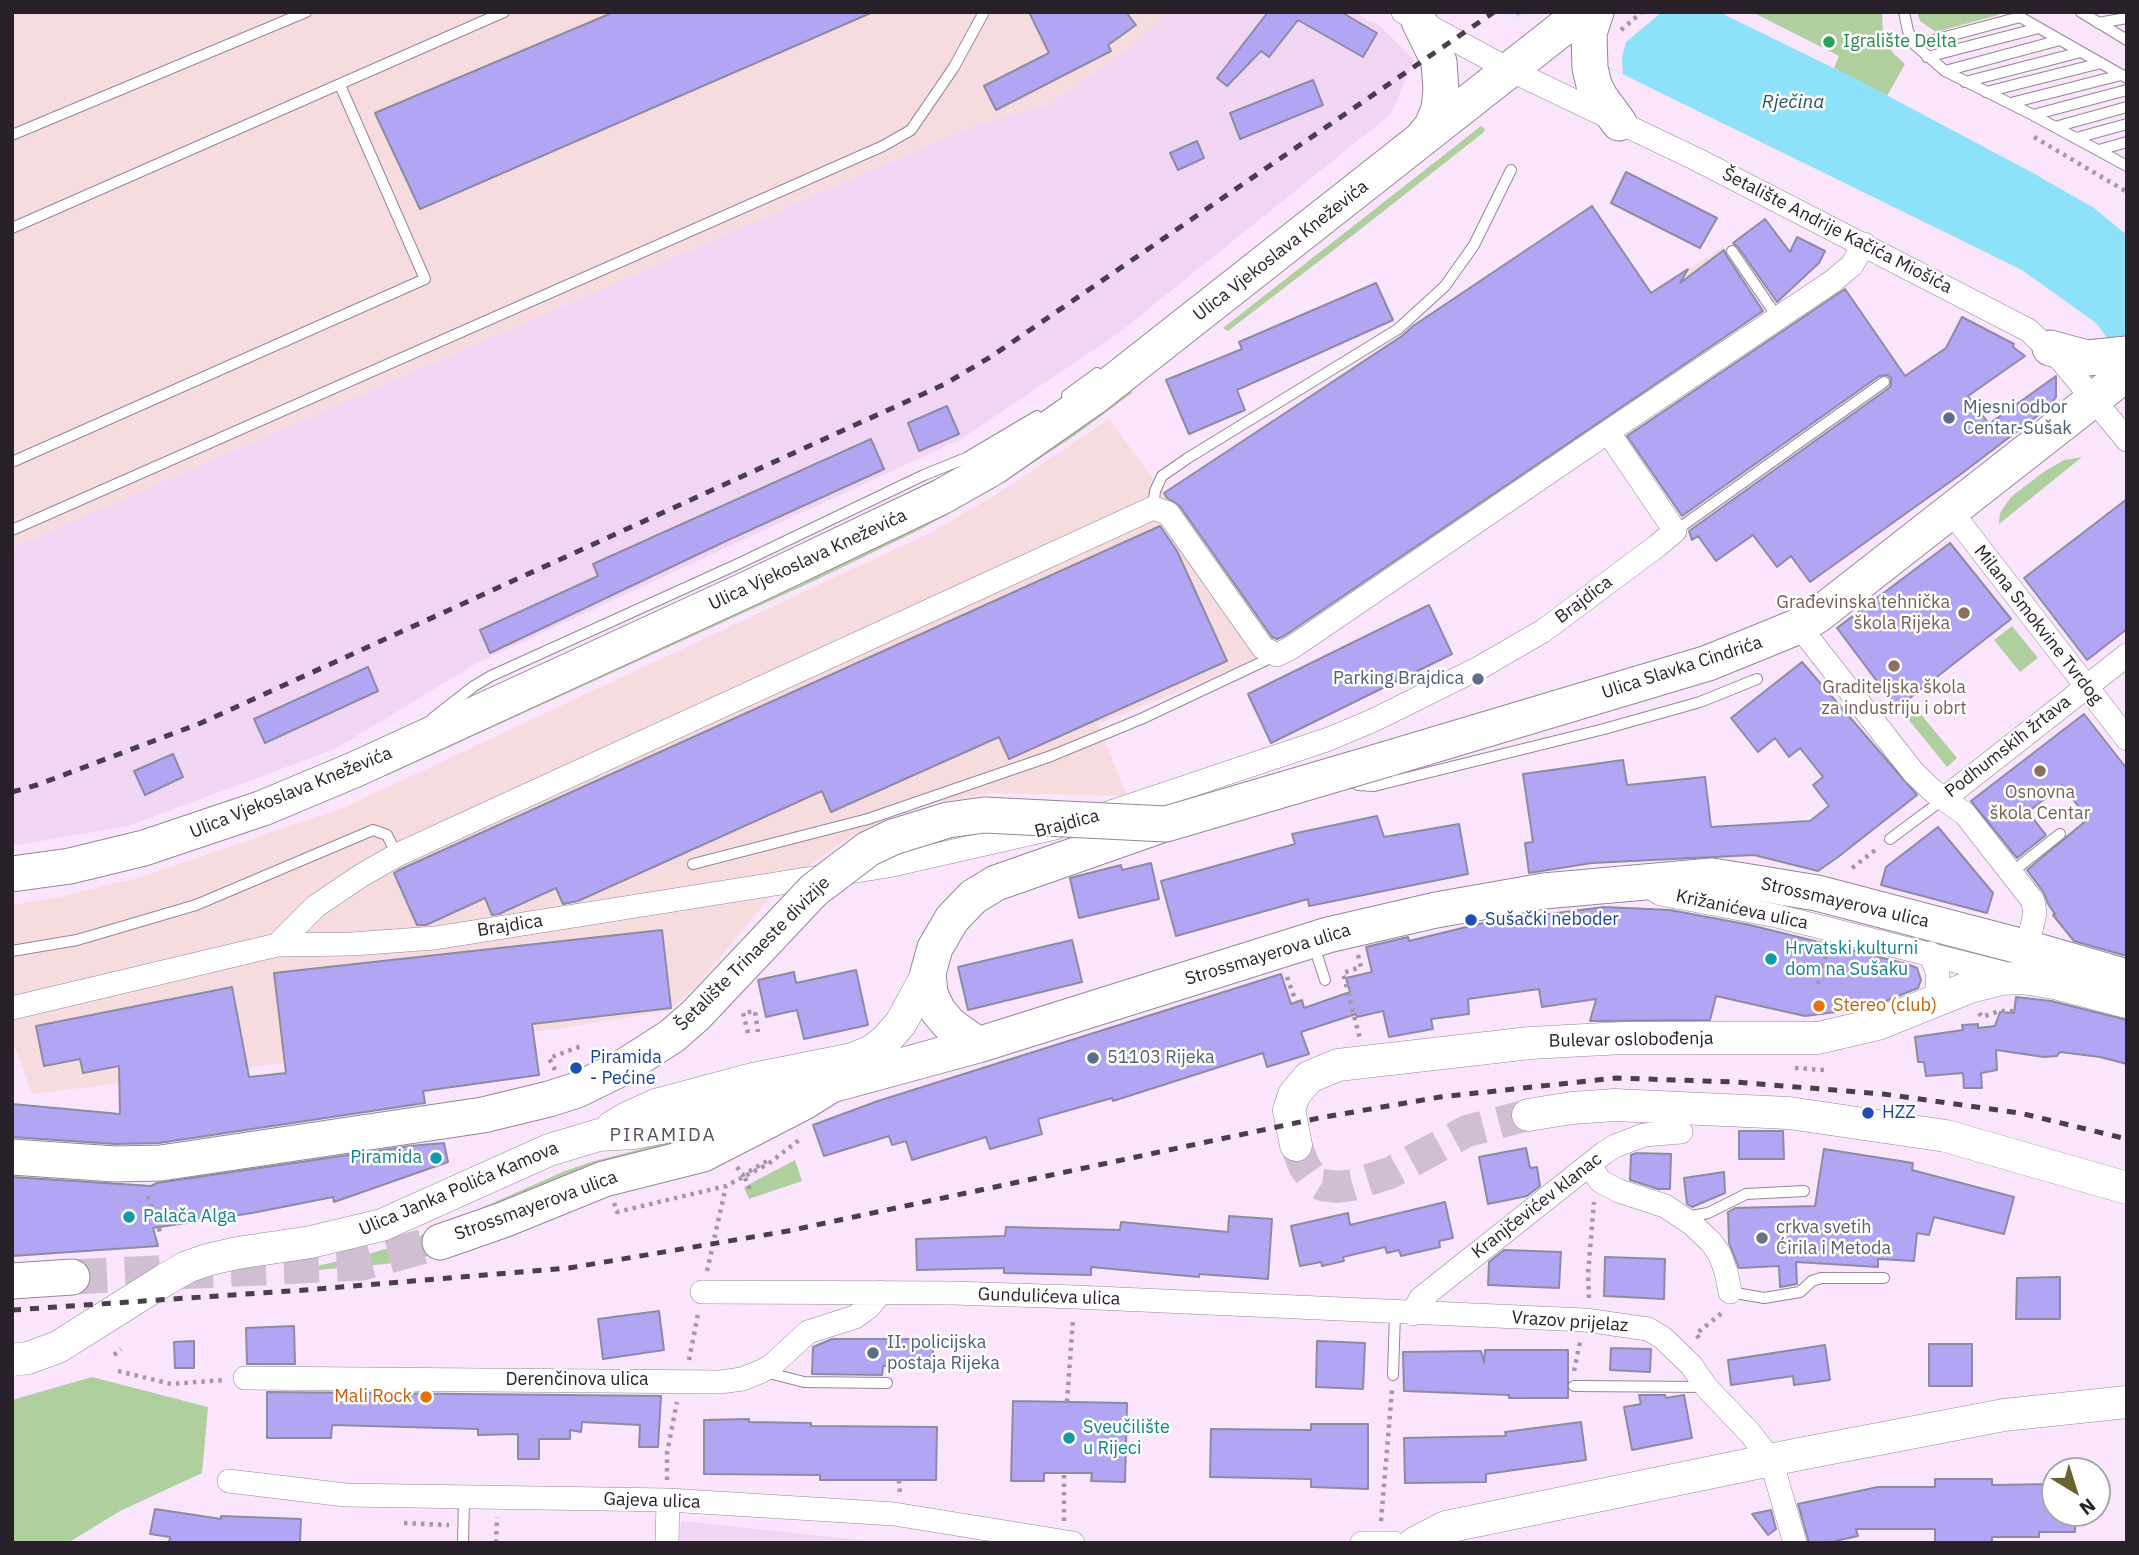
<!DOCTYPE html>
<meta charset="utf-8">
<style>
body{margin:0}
#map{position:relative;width:2139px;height:1555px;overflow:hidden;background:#fae5fd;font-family:"IBM Plex Sans",sans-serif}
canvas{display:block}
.frame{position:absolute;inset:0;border:14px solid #29212a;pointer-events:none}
.north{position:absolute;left:2041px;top:1457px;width:70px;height:70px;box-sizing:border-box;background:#fff;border:2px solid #a9a6aa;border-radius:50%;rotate:142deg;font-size:19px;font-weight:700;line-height:28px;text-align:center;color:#29212a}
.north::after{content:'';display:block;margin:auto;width:24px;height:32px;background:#686330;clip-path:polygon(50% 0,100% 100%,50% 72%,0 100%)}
</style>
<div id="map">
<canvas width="2139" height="1555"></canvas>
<div class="frame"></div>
<div class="north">N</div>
</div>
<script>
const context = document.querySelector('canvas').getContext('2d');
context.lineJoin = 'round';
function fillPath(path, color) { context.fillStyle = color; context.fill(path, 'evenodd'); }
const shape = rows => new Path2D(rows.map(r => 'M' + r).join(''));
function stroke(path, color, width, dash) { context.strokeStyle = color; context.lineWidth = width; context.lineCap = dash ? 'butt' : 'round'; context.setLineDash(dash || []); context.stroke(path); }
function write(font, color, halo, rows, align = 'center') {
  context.font = font + ' "IBM Plex Sans",sans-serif'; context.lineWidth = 5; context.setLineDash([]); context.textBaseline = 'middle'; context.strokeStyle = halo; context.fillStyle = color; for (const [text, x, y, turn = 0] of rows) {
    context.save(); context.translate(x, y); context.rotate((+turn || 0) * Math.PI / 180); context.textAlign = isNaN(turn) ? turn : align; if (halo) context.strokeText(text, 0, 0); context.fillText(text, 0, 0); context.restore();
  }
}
fillPath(shape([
 [12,12,1168,12,1142,38,1052,103,973,126,12,548],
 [1592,206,1651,293,1723,247,1766,314,1275,647,1237,667,1098,724,1127,796,991,793,933,803,885,819,842,842,778,888,696,986,669,1011,555,1029,32,1094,16,1049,12,1048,12,905,59,897,138,878,343,808,936,530,1010,486,1109,419,1164,493]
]), '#f6dbdf');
fillPath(shape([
 [1168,12,1353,12,1380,26,1414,59,1391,114,1116,335,961,439,477,663,335,749,128,826,12,846,12,548,973,126,1052,103,1142,38],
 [681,1521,888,1543,679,1543]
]), '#f1d6f4');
fillPath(shape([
 [1752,12,1882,12,1883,36,1893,53,1905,64,1887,96,1834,68,1839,56],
 [1917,12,2001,12,1998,15,1936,32,1920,21],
 [1481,126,1485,129,1484,132,1357,232,1228,331,1223,328],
 [1131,387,1132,393,1074,436,993,489,919,530,818,579,502,723,386,776,383,775],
 [2082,457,1999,524,2000,513,2011,497,2042,473,2064,460],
 [2012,626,2038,658,2020,672,1994,640],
 [1914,706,1957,758,1947,767,1904,714],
 [706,1132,715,1133,616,1159,567,1175,537,1189,445,1224,565,1171,591,1162],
 [795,1160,802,1181,749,1199,744,1187],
 [434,1230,440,1254,386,1264,305,1271,308,1268,366,1255,398,1245],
 [92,1377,208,1407,202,1473,120,1511,68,1543,12,1543,12,1400]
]), '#b0cf9e');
fillPath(shape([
 [1502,12,1719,12,1856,79,2033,173,2094,208,2127,235,2127,364,2096,323,2022,270,1610,68]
]), '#8de2fa');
fillPath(shape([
 [1502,12,1519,12,1515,17,1527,12,1662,12,1626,42,1622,57,1623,74]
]), '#fae5fd');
const building = shape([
 [614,12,873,12,420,209,375,113,614,12],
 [1029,12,1126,12,1136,25,1108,45,1111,51,996,110,984,86,1049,53,1029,12],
 [1268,12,1341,12,1377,33,1363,57,1298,20,1269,57,1261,51,1227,86,1217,78,1268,12],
 [1313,80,1323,105,1240,139,1230,113,1313,80],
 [1197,141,1204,158,1178,170,1170,153,1197,141],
 [1626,172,1717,218,1700,248,1611,203,1626,172],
 [1592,206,1651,293,1688,269,1680,283,1724,250,1726,255,1763,311,1284,636,1277,639,1272,637,1179,505,1167,498,1164,493,1402,336,1413,326,1592,206],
 [1765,219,1790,252,1797,237,1825,251,1819,263,1777,302,1738,247,1733,243,1765,219],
 [1376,283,1393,320,1237,390,1245,410,1189,434,1166,380,1242,349,1239,342,1376,283],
 [1845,289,1905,376,1946,348,1962,317,2014,344,2013,347,2025,356,1968,396,1989,424,2056,376,2056,397,2049,407,1961,474,1810,582,1791,556,1777,567,1753,535,1716,561,1698,536,1692,540,1689,531,1889,388,1891,385,1891,378,1887,375,1879,376,1682,516,1627,436,1845,289],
 [947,406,959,434,919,451,908,423,947,406],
 [871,439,884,469,726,541,490,653,480,630,598,576,593,564,871,439],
 [2127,499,2127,629,2087,660,2024,578,2127,499],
 [1160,526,1177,551,1227,661,1009,759,999,737,831,812,822,791,578,901,563,904,556,888,499,914,492,915,485,898,426,925,417,925,394,873,399,870,1160,526],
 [1950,543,2011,619,1897,708,1837,628,1950,543],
 [1429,605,1452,654,1271,743,1248,694,1429,605],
 [1802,662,1917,795,1838,857,1818,871,1754,855,1592,863,1529,873,1525,843,1533,842,1523,774,1623,760,1627,785,1705,777,1711,827,1810,821,1829,806,1813,785,1823,777,1800,748,1789,757,1775,738,1758,752,1731,718,1802,662],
 [368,667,378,691,265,743,254,719,368,667],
 [2084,714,2127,769,2127,956,2074,941,2053,915,2055,914,2048,904,2044,893,2027,870,2088,819,2062,785,2028,812,2046,835,2017,858,1971,801,2084,714],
 [173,754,183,777,145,795,134,771,173,754],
 [1377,816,1384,837,1459,824,1468,874,1309,906,1308,899,1176,936,1161,881,1295,844,1292,834,1377,816],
 [1938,827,1993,893,1987,913,1881,885,1886,867,1938,827],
 [1151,863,1159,899,1079,918,1070,878,1121,865,1122,870,1151,863],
 [1604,907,1670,910,1750,925,1907,964,1917,968,1921,980,1918,988,1881,1003,1852,1010,1805,1016,1716,996,1710,1020,1590,1021,1596,999,1542,1007,1539,989,1468,999,1469,1014,1431,1019,1433,1029,1389,1037,1383,1011,1357,1017,1356,1014,1301,1032,1309,1054,1267,1067,1263,1053,1113,1101,1112,1098,1038,1119,1042,1134,990,1149,986,1137,912,1160,906,1141,892,1145,889,1136,824,1156,813,1125,878,1101,1281,974,1291,1004,1302,1000,1304,1008,1350,992,1346,978,1372,972,1366,947,1408,937,1409,941,1487,922,1604,907],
 [662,930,671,1008,532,1024,539,1075,423,1091,425,1103,159,1143,115,1144,12,1137,12,1104,120,1114,119,1066,83,1073,80,1059,44,1066,36,1026,232,987,249,1077,286,1073,274,973,662,930],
 [1072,940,1082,982,968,1010,958,967,1072,940],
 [856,970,868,1025,804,1039,797,1010,766,1017,758,980,794,972,796,983,856,970],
 [2016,997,2051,1001,2127,1020,2127,1064,2100,1057,2060,1052,2057,1056,2044,1057,1996,1050,1997,1070,1981,1073,1982,1088,1964,1088,1963,1073,1926,1076,1924,1062,1918,1062,1915,1037,1963,1030,1962,1025,1978,1024,1978,1028,1995,1026,2000,1012,2014,1013,2016,997],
 [1739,1131,1783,1131,1784,1159,1739,1159,1739,1131],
 [444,1143,448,1162,334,1202,333,1197,252,1213,153,1228,158,1246,12,1256,12,1177,151,1186,157,1183,410,1146,444,1143],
 [1526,1148,1530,1168,1537,1167,1540,1186,1527,1196,1488,1204,1479,1157,1526,1148],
 [1824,1149,1913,1163,1912,1170,2014,1197,2004,1234,1934,1217,1929,1235,1917,1233,1914,1261,1878,1259,1878,1267,1796,1262,1797,1284,1780,1287,1779,1266,1739,1268,1729,1243,1728,1212,1735,1208,1815,1206,1824,1149],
 [1637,1153,1671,1154,1670,1189,1658,1189,1630,1180,1631,1155,1637,1153],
 [1724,1172,1725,1193,1692,1207,1687,1204,1684,1178,1724,1172],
 [1445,1202,1453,1238,1439,1241,1440,1247,1401,1256,1399,1250,1387,1253,1385,1247,1343,1257,1344,1261,1322,1266,1321,1262,1300,1266,1291,1226,1348,1213,1350,1225,1445,1202],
 [1229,1216,1272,1219,1268,1279,1199,1274,1199,1277,1091,1267,1091,1275,1004,1273,1004,1268,917,1270,916,1239,1005,1236,1006,1227,1120,1230,1121,1222,1228,1232,1229,1216],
 [1504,1250,1561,1252,1559,1288,1488,1285,1489,1262,1504,1250],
 [1605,1257,1665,1259,1664,1299,1604,1296,1605,1257],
 [2060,1277,2060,1319,2016,1319,2017,1278,2060,1277],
 [659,1311,664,1350,603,1359,598,1319,659,1311],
 [294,1326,295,1364,247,1364,246,1328,294,1326],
 [832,1339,933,1339,933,1366,883,1366,882,1375,812,1374,813,1347,832,1339],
 [194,1341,194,1368,175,1368,174,1342,194,1341],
 [1317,1341,1365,1343,1363,1389,1316,1387,1317,1341],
 [1929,1344,1972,1344,1972,1386,1929,1386,1929,1344],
 [1825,1345,1830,1380,1794,1385,1793,1376,1731,1385,1728,1360,1825,1345],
 [1611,1348,1651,1349,1650,1372,1610,1370,1611,1348],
 [1485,1350,1568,1350,1568,1398,1509,1398,1509,1395,1404,1391,1403,1352,1481,1351,1484,1363,1485,1350],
 [267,1392,661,1396,658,1447,639,1447,640,1425,582,1422,581,1432,570,1430,570,1439,539,1439,539,1459,518,1459,518,1434,478,1435,478,1429,332,1425,331,1438,267,1438,267,1392],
 [1639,1395,1665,1395,1666,1398,1684,1395,1692,1438,1632,1450,1624,1407,1641,1404,1639,1395],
 [1013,1401,1127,1403,1125,1482,1091,1481,1092,1473,1044,1473,1044,1481,1011,1481,1013,1401],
 [749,1419,749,1422,811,1423,811,1426,937,1427,936,1480,820,1480,820,1475,704,1474,704,1420,749,1419],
 [1581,1422,1586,1460,1486,1474,1486,1482,1405,1483,1404,1438,1506,1436,1505,1432,1581,1422],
 [1311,1424,1368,1424,1368,1489,1311,1487,1311,1479,1210,1477,1211,1429,1311,1430,1311,1424],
 [1935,1479,1992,1479,1992,1485,2055,1484,2055,1513,2075,1513,2075,1532,2039,1532,2039,1537,1992,1537,1992,1543,1935,1543,1935,1529,1856,1529,1858,1536,1826,1543,1809,1543,1798,1504,1878,1487,1935,1487,1935,1479],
 [155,1509,221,1519,221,1516,301,1519,300,1543,169,1543,170,1537,150,1534,155,1509],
 [1771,1510,1776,1529,1768,1535,1752,1514,1771,1510]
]);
fillPath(building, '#b2a6f4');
stroke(building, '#8d8aa4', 2);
stroke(shape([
 [1296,1145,1304,1166,1314,1180,1322,1185,1338,1187,1352,1185,1390,1173,1467,1131,1528,1115]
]), '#d0bed3', 32, [32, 16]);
stroke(shape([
 [72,1277,362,1263,440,1242]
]), '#d0bed3', 35, [35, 18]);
const lane = shape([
 [1904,12,1908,31,1915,45,1945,71,2033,115,2127,166],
 [2081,12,2127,40],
 [2098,23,2127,18],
 [1915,45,2020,17,2127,78],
 [1927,57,2039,28],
 [1945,71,2060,40],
 [1965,82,2081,52],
 [1986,92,2101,63],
 [2011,103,2121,75],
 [2033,115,2127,90],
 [2055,127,2127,107],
 [12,135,306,12],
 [2076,138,2127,124],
 [2099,150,2127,142],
 [12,228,504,12],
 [1732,251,1778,318],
 [1067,395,1097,373],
 [12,462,425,279,340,85],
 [1153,508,1155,491,1162,476,1188,458,1398,329,1445,286,1474,245,1511,170],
 [12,530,883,146,911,130,954,67,984,12],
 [1675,531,1884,382],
 [433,718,474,686,491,676,738,564,924,475,966,458,1037,416],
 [1350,780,1358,785,1374,786,1604,729,1700,702,1757,679],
 [1890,839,1945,798],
 [693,864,868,819,1051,756,1141,719,1277,655],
 [2012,872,2060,834],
 [1314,946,1325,980],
 [12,951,77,940,196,905,373,830,387,835,397,855],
 [1685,1217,1708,1213,1746,1194,1804,1191],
 [1730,1292,1764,1298,1800,1292,1812,1281,1821,1278,1884,1278],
 [765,1372,804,1382,887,1383],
 [1393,1375,1395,1313],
 [1574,1386,1705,1387],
 [463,1542,464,1498]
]);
const street = shape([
 [1403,12,1510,70,1700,161,2028,330,2061,360,2127,440],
 [1950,510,2127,739],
 [1799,626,1914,773,1934,792,1965,814,2033,901,2035,913,2027,948],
 [1945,798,2127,655],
 [1105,814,1329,739,1374,720,1479,668,1543,631,1657,546,1675,531,1608,432],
 [1648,886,1661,894,1777,916,2011,975],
 [277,945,316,906,362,875,397,855,1153,508,1168,513,1263,648,1277,655,1291,648,1608,432,1833,281,1852,265,1864,244],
 [1930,953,1938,974,1936,1001],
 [12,1008,277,945,352,944,435,938,888,866,1055,828],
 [1590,1165,1600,1181,1619,1191,1665,1206,1692,1224,1711,1242,1720,1255,1726,1272,1730,1292],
 [702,1292,953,1293,1075,1297,1585,1320,1648,1329,1663,1338,1691,1365,1707,1388,1750,1433,1771,1460,1795,1543],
 [1413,1314,1420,1299,1604,1153,1615,1146,1644,1135,1681,1132],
 [245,1378,720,1382,742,1379,762,1371,771,1366,808,1332,855,1317,869,1307,881,1292],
 [229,1481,345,1495,668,1500,894,1514,1073,1543],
 [667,1543,668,1500],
 [1362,1543,1394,1543]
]);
const secondary = shape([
 [1528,1115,1572,1108,1615,1105,1789,1113,1946,1136,2127,1188],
 [612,1127,629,1117,656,1105,753,1079,853,1059,872,1051,886,1040,901,1023,928,973],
 [1296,1145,1289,1110,1294,1095,1309,1077,1338,1065,1530,1043,1623,1038,1818,1038,1878,1024,1970,987,2002,979,2022,978,2055,983,2127,1002],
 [12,1360,28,1358,58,1347,166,1279,187,1267,207,1260,237,1253,311,1242,382,1225,549,1150,599,1135,634,1133,665,1127,811,1090],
 [1415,1543,1446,1527,1800,1454,2004,1415,2127,1402]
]);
const primary = shape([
 [1596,12,1589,33,1590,68,1594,85,1600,97,1619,123],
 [1419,21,1439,62,1441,90,1439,109,1432,126,1423,137],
 [2050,348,2087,358,2127,354],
 [1387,759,1708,663,1799,626,1818,615,2127,373],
 [12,874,70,866,144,848,263,808,356,769,754,586,941,497,994,467,1094,397,1583,12],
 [978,1045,950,1025,938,1011,930,994,928,973,935,948,952,919,973,897,996,883,1164,824],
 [12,1157,115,1164,161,1163,483,1115,549,1099,577,1090,622,1068],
 [440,1242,503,1220,604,1179,703,1154,804,1102,831,1085,978,1045,1328,935,1436,910,1544,891,1712,876,1744,881,1817,893,2027,948,2127,977],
 [12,1281,72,1277]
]);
stroke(lane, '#97849a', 12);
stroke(street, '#97849a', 24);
stroke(secondary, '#97849a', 33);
stroke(primary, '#97849a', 37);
stroke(shape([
 [1621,30,1642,12],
 [2034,137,2127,192],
 [1852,868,1878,848],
 [1358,955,1361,967,1343,973,1360,1039],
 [1287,977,1296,1002],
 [1818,984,1828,949],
 [1979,1013,1982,1017,1999,1011,2013,1011],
 [748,1033,743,1013,755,1011,758,1032],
 [1795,1068,1824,1070],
 [555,1070,549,1058,581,1046],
 [737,1167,743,1175,767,1161],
 [745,1178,750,1189],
 [148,1196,161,1235],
 [614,1203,617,1212,726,1186,768,1164,799,1140,800,1137],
 [707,1271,726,1186],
 [1589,1298,1588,1274,1594,1202],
 [1699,1338,1696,1334,1723,1312],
 [114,1355,121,1349],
 [689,1360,698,1314],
 [118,1371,171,1384,224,1380],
 [1574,1371,1580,1342],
 [1067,1402,1073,1319],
 [667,1480,667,1453,677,1402],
 [899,1480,900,1495],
 [1064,1521,1064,1473],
 [1381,1521,1392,1390],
 [404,1523,449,1525],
 [496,1543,497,1517]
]), '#a696a8', 4.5, [3.5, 5]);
stroke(lane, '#fff', 10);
stroke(street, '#fff', 23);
stroke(secondary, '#fff', 32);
stroke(primary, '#fff', 35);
stroke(shape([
 [12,792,37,785,201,723,945,384,992,356,1494,12],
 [12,1310,305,1290,569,1268,788,1231,1319,1118,1440,1097,1616,1078,1735,1082,1883,1094,2020,1113,2127,1139]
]), '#493f4a', 5, [9, 9]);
const primaryBridge = shape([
 [622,1068,672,1036,696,1015,814,890,868,849,893,837,948,820,984,815,1166,824,1387,759]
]);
stroke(primaryBridge, '#97849a', 37, []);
stroke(primaryBridge, '#fff', 35);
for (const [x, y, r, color] of [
 [1829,42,7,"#2e9e5b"],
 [1949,418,7,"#5c6f8a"],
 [1964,613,7,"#8d6e63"],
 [1894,666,7,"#8d6e63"],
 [1478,679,7,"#5c6f8a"],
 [2040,771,7,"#8d6e63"],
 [1471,920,7,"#1a4fb4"],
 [1771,959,7,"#0f9aa8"],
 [1819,1006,7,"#e8710a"],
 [1093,1058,7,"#5c6f8a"],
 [576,1068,7,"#1a4fb4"],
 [1868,1113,7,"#1a4fb4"],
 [436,1158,7,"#0f9aa8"],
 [129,1217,7,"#0f9aa8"],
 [1762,1238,7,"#6b7280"],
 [873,1353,7,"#5c6f8a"],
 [426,1397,7,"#e8710a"],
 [1069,1438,7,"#0f9aa8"]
]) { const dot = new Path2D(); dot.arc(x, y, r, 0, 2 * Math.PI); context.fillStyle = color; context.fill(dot); stroke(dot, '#fff', 2.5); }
write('18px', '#27864d', '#fff', [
 ["Igralište Delta",1843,42]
], 'left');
write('18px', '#29212a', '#fff', [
 ["Šetalište Andrije Kačića Miošića",1837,231,27],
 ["Ulica Vjekoslava Kneževića",1281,251,-38],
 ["Ulica Vjekoslava Kneževića",808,560,-25],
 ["Brajdica",1584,600,-37],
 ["Milana Smokvine Tvrdog",2038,625,52],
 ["Ulica Slavka Cindrića",1682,668,-18],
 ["Podhumskih žrtava",2008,747,-38],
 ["Ulica Vjekoslava Kneževića",291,793,-22],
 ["Brajdica",1067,824,-15],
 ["Strossmayerova ulica",1845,903,13],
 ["Križanićeva ulica",1742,910,12],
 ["Brajdica",510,926,-9],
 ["Šetalište Trinaeste divizije",753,954,-45],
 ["Strossmayerova ulica",1268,955,-17],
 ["Bulevar oslobođenja",1631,1040,-1],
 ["Ulica Janka Polića Kamova",459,1189,-23],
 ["Strossmayerova ulica",536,1206,-20],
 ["Kranjčevićev klanac",1537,1206,-38],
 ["Gundulićeva ulica",1049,1297,2],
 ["Vrazov prijelaz",1570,1322,4],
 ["Derenčinova ulica",577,1380],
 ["Gajeva ulica",652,1501,2]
]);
write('18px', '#4e5e75', '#fff', [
 ["Mjesni odbor",1963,408],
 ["Centar-Sušak",1963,429],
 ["Parking Brajdica",1464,679,"right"],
 ["51103 Rijeka",1107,1058],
 ["II. policijska",887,1343],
 ["postaja Rijeka",887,1364]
], 'left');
write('18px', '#785e54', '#fff', [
 ["Građevinska tehnička",1950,603,"right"],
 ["škola Rijeka",1950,624,"right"],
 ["Graditeljska škola",1894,688],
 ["za industriju i obrt",1894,709],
 ["Osnovna",2040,793],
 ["škola Centar",2040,814]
]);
write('18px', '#164399', '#fff', [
 ["Sušački neboder",1485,920],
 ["Piramida",590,1058],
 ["- Pećine",590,1079],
 ["HZZ",1882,1113]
], 'left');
write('18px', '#0d838f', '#fff', [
 ["Hrvatski kulturni",1785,949],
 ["dom na Sušaku",1785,970],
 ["Piramida",422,1158,"right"],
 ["Palača Alga",143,1217],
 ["Sveučilište",1083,1428],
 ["u Rijeci",1083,1449]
], 'left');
write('18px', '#c56008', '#fff', [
 ["Stereo (club)",1833,1006],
 ["Mali Rock",412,1397,"right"]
], 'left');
write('18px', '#5b616d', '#fff', [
 ["crkva svetih",1776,1228],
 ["Ćirila i Metoda",1776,1249]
], 'left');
write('italic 19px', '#265664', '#fff', [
 ["Rječina",1793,103]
]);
context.letterSpacing = '2px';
write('19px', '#5e4c60', '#fff', [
 ["PIRAMIDA",663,1136]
]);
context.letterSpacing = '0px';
</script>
